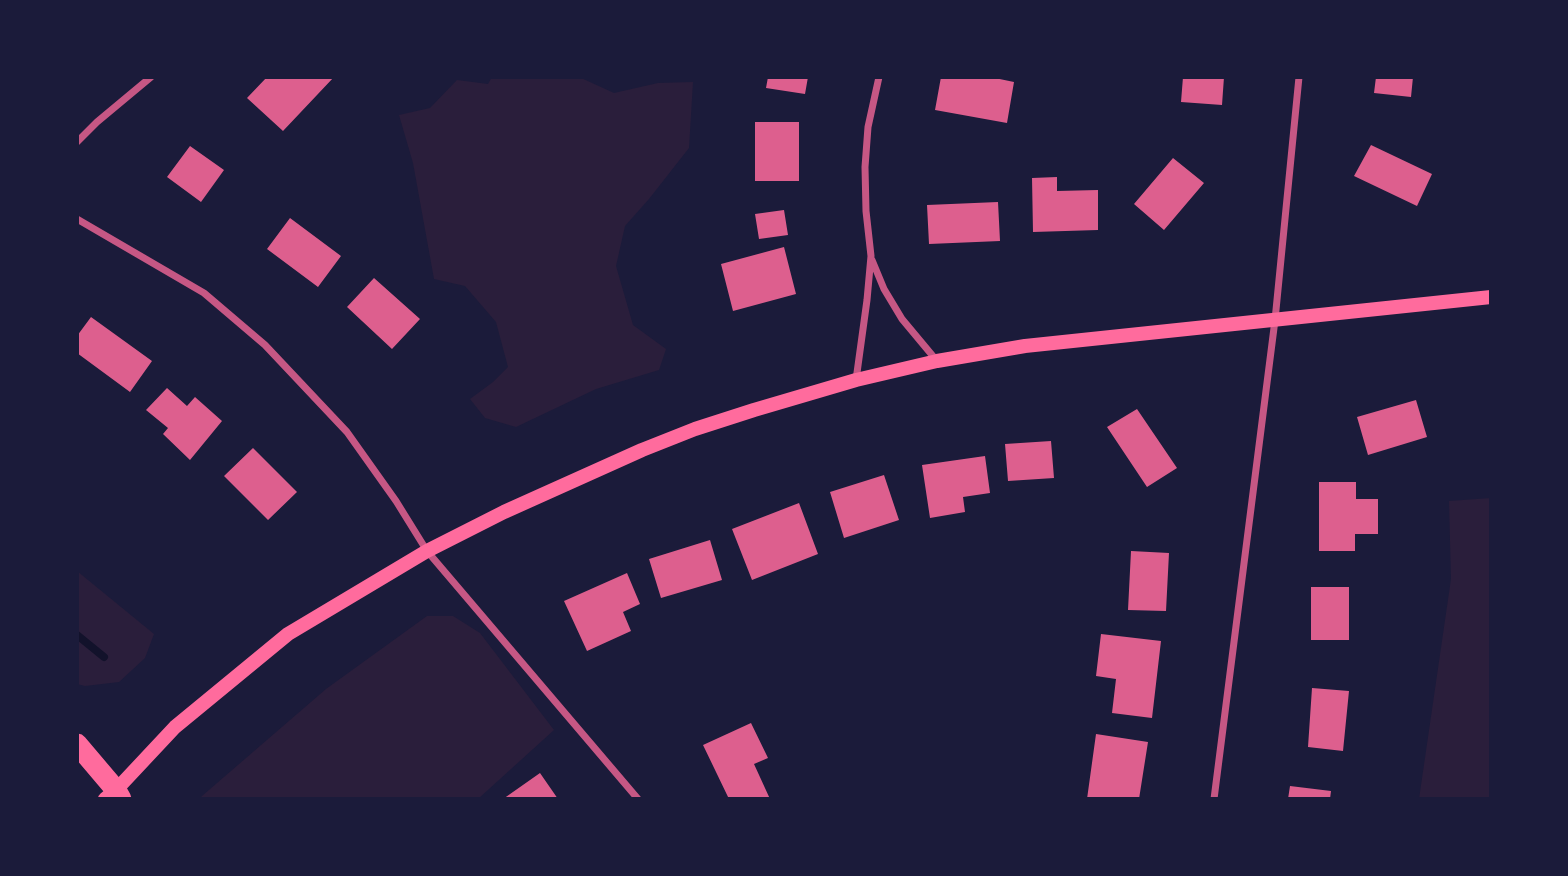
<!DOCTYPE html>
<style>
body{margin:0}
#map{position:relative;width:1568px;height:876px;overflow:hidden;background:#1b1b3a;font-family:Cabin,sans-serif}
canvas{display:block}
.frame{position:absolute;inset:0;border:79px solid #1b1b3a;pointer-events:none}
</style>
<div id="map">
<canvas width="1568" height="876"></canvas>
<div class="frame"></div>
</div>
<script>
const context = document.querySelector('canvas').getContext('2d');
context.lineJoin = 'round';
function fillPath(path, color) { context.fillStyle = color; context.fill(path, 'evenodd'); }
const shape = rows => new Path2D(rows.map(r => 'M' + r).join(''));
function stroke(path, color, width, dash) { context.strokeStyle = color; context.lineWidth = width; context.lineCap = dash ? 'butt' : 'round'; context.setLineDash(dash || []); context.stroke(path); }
fillPath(shape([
 [492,77,579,77,614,93,658,83,693,82,689,148,649,199,625,226,616,266,633,325,666,349,659,370,596,389,516,427,485,418,470,399,493,382,508,367,496,322,465,286,434,279,413,163,399,115,430,108,457,80,488,84],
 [1491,498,1491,799,1419,799,1451,579,1449,501],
 [77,571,154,634,145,658,119,682,85,686,77,684],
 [427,616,453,616,480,633,554,730,478,799,200,799,202,796,326,689]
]), '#2a1e3b');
stroke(shape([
 [77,635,104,657]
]), '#12122b', 8);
fillPath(shape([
 [267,77,334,77,283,131,247,98],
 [768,77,808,77,805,94,766,88],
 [941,77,990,77,1014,82,1007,123,935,110],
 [1183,77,1224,77,1222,105,1181,102],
 [1376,77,1413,77,1411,97,1374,93],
 [755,122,799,122,799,181,755,181],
 [1371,145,1432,174,1417,206,1354,176],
 [190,146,224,170,201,202,167,177],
 [1173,158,1204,183,1164,230,1134,204],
 [1057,177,1057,191,1098,190,1098,230,1033,232,1032,178],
 [998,202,1000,241,929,244,927,205],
 [784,210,788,235,759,239,755,214],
 [290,218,341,256,318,287,267,249],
 [784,247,796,294,733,311,721,264],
 [374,278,420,319,392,349,347,307],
 [91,317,152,361,130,392,77,353,77,336],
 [167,388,187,406,195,397,222,421,190,460,163,434,168,428,146,410],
 [1416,400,1427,437,1368,455,1357,417],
 [1137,409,1177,468,1147,487,1107,427],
 [1051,441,1054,478,1008,481,1005,444],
 [253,448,297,492,268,520,224,476],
 [985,456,990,493,963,497,965,512,930,518,922,465],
 [884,475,899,520,844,538,830,492],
 [1319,482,1356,482,1356,499,1378,499,1378,534,1355,534,1355,551,1319,551],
 [799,503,818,554,752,580,732,529],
 [710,540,722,580,661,598,649,559],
 [1131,551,1169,553,1166,611,1128,610],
 [627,573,640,604,623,612,631,631,587,651,564,601],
 [1311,587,1349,587,1349,640,1311,640],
 [1101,634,1161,641,1152,718,1112,713,1116,679,1096,676],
 [1312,688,1349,691,1343,751,1308,747],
 [751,723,768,758,754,764,770,799,729,799,703,745],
 [1096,734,1148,742,1139,799,1087,799],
 [540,773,558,799,503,799],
 [1290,786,1331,791,1330,799,1288,799]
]), '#dd5f8e');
stroke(shape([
 [77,142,97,122,151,77],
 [77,219,204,293,265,345,347,432,396,501,427,551,638,799],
 [872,260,884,289,902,319,937,361],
 [856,380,867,300,871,256,866,211,865,167,868,127,879,77],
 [1214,799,1275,320,1299,77]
]), '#c65784', 7);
stroke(shape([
 [105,799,116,790,175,727,288,634,427,551,504,512,642,450,695,429,754,410,856,380,937,361,1025,346,1491,297]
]), '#ff6b9d', 14);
stroke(shape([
 [77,744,116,790,121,799]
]), '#ff6b9d', 21);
</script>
